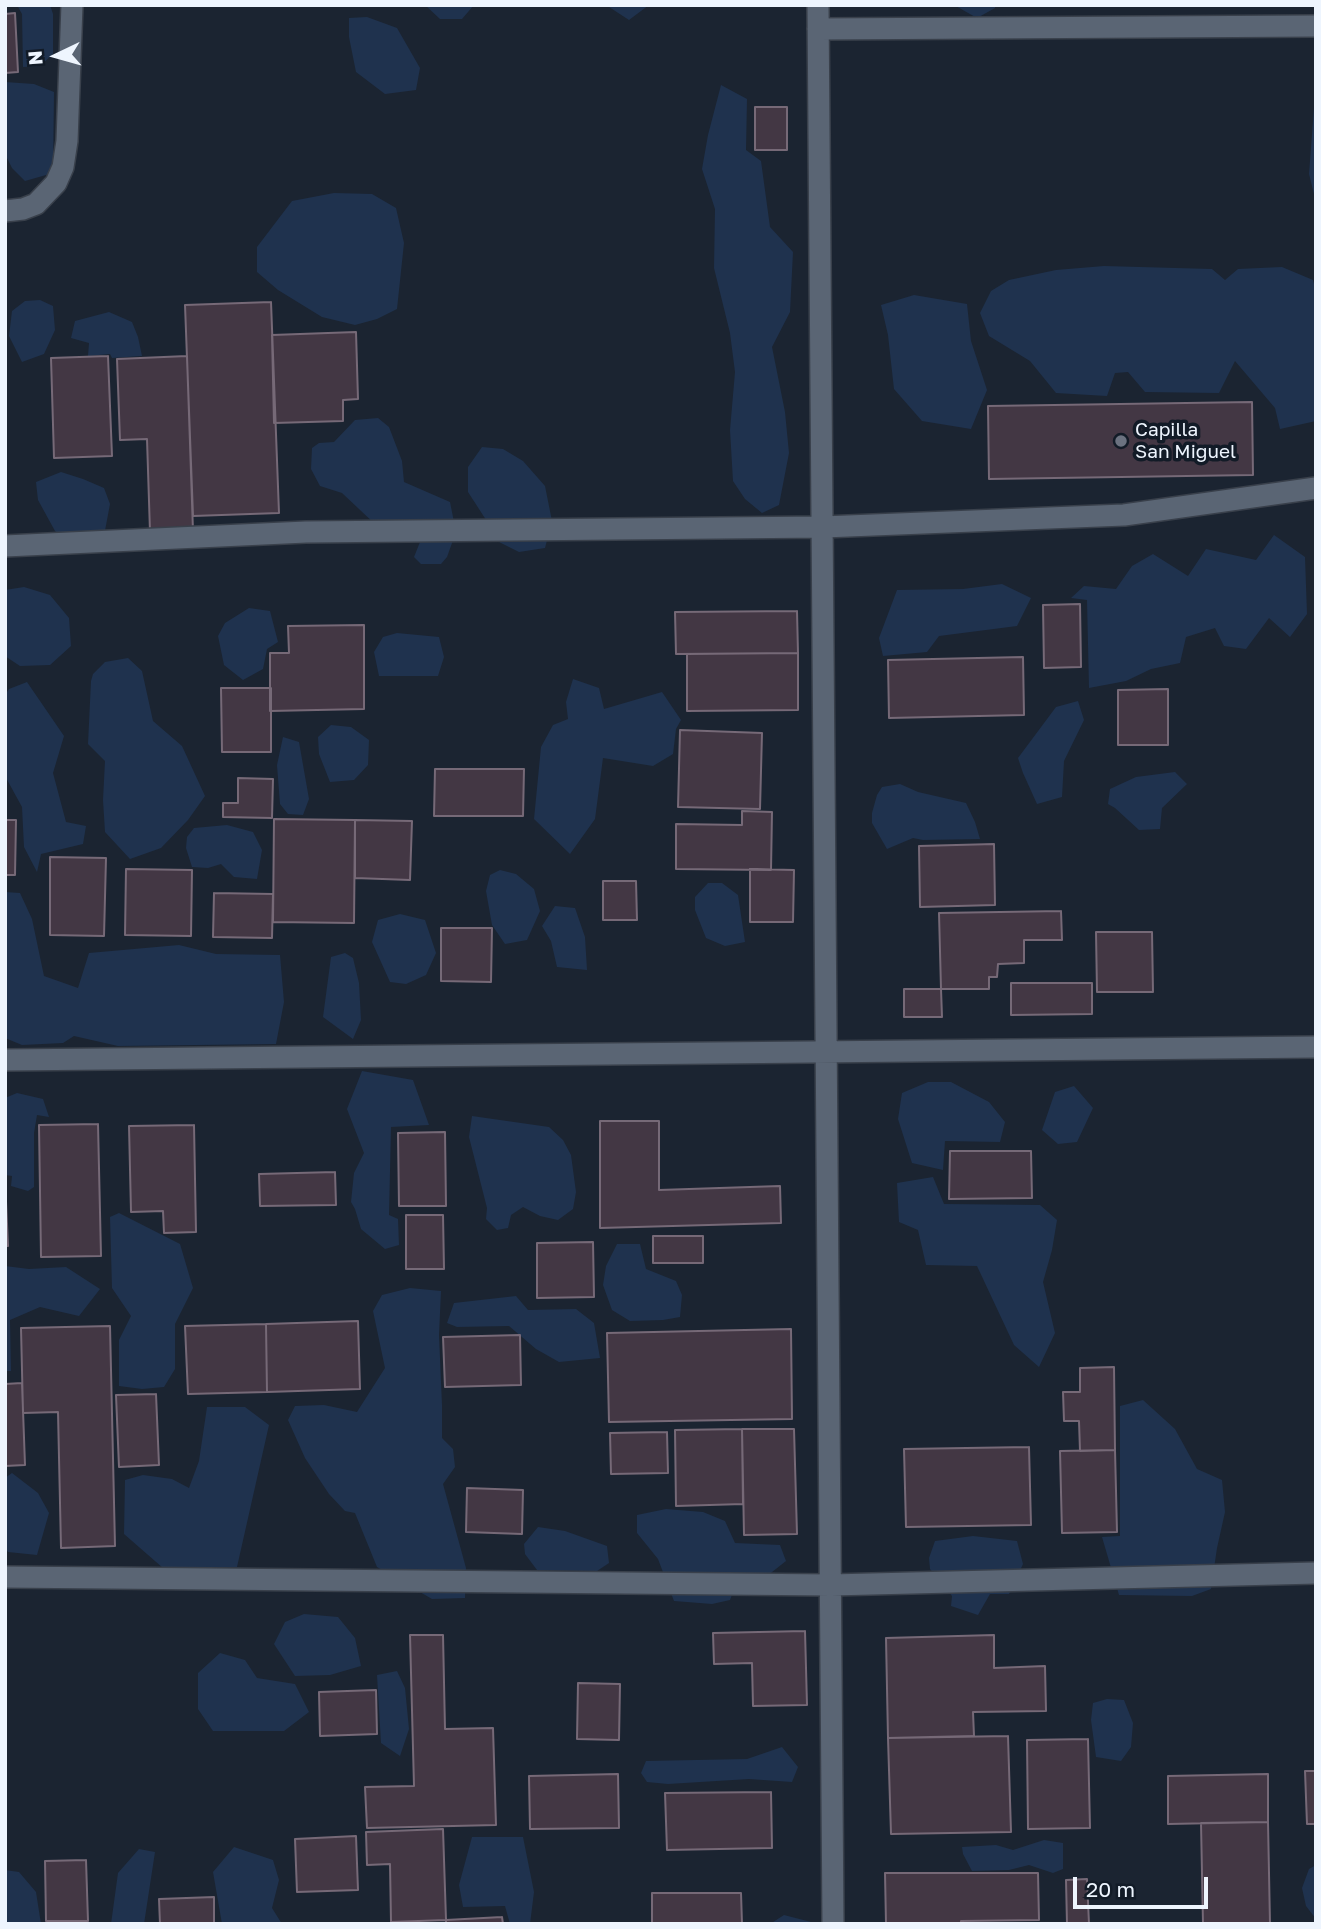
<!DOCTYPE html>
<style>
body{margin:0}
#map{position:relative;width:1321px;height:1929px;overflow:hidden;background:#1b2431;font-family:"Golos Text",sans-serif}
canvas{display:block}
.frame{position:absolute;inset:0;border:7px solid #eef5fe;pointer-events:none}
.north{position:absolute;left:21px;top:21px;width:70px;height:70px;-webkit-text-stroke:5px #121b27;paint-order:stroke;rotate:265deg;font-size:19px;font-weight:700;line-height:28px;text-align:center;color:#eef5fe}
.north::after{content:'';display:block;margin:auto;width:24px;height:32px;background:#eef5fe;clip-path:polygon(50% 0,100% 100%,50% 72%,0 100%)}
.scale{position:absolute;left:1073px;top:1877px;width:135px;height:32px;box-sizing:border-box;border:4px solid #eef5fe;border-top:0;padding-left:9px;font-size:21px;line-height:24px;white-space:nowrap;color:#eef5fe;-webkit-text-stroke:5px #121b27;paint-order:stroke}
</style>
<div id="map">
<canvas width="1321" height="1929"></canvas>
<div class="frame"></div>
<div class="north">N</div>
<div class="scale">20 m</div>
</div>
<script>
const context = document.querySelector('canvas').getContext('2d');
context.lineJoin = 'round';
function fillPath(path, color) { context.fillStyle = color; context.fill(path, 'evenodd'); }
const shape = rows => new Path2D(rows.map(r => 'M' + r).join(''));
function stroke(path, color, width, dash) { context.strokeStyle = color; context.lineWidth = width; context.lineCap = dash ? 'butt' : 'round'; context.setLineDash(dash || []); context.stroke(path); }
function write(font, color, halo, rows, align = 'center') {
  context.font = font + ' "Golos Text",sans-serif'; context.lineWidth = 7; context.setLineDash([]); context.textBaseline = 'middle'; context.strokeStyle = halo; context.fillStyle = color; for (const [text, x, y, turn = 0] of rows) {
    context.save(); context.translate(x, y); context.rotate((+turn || 0) * Math.PI / 180); context.textAlign = isNaN(turn) ? turn : align; if (halo) context.strokeText(text, 0, 0); context.fillText(text, 0, 0); context.restore();
  }
}
fillPath(shape([
 [17,5,50,5,53,14,53,54,40,66,23,67,22,14],
 [425,5,474,5,462,19,440,19],
 [606,5,649,5,629,20],
 [954,5,995,5,995,8,977,18],
 [367,17,397,28,420,68,416,90,385,94,356,72,349,37,349,18],
 [1316,81,1316,202,1309,174],
 [5,82,34,84,54,92,53,173,25,181,12,168,5,154],
 [721,85,747,99,746,150,761,161,770,227,793,252,790,312,772,347,785,412,789,453,779,505,762,513,745,499,733,481,730,430,735,372,730,333,714,268,715,209,702,169,708,135],
 [334,193,372,194,396,208,404,243,397,309,377,319,355,325,322,317,278,290,257,272,257,247,292,201],
 [1104,266,1212,269,1225,280,1238,269,1282,267,1313,280,1316,292,1316,421,1280,429,1275,408,1235,361,1219,393,1145,392,1128,372,1115,373,1107,396,1056,393,1030,361,989,336,980,313,991,291,1009,280,1056,270],
 [914,295,967,304,971,341,987,390,971,429,922,421,894,389,888,335,881,305],
 [40,300,53,306,55,330,44,354,22,362,9,336,12,311,25,301],
 [109,312,132,322,138,337,142,356,112,358,110,354,88,356,89,343,71,338,75,321],
 [378,418,389,427,402,461,404,482,450,502,456,532,447,557,441,564,421,564,414,557,420,542,399,536,376,525,342,493,320,486,311,469,312,448,319,443,334,442,355,420],
 [482,447,503,449,523,461,545,486,552,521,545,548,519,552,495,540,490,526,468,492,468,467],
 [61,472,83,479,104,488,110,504,104,536,80,553,55,531,38,500,36,482],
 [1274,535,1305,557,1307,614,1290,637,1269,618,1246,649,1224,646,1215,628,1186,637,1180,663,1151,669,1126,681,1089,688,1087,600,1071,598,1084,586,1116,589,1132,566,1153,554,1188,576,1206,549,1256,560],
 [1002,584,1031,598,1017,626,939,636,927,652,883,656,879,638,897,590,963,589],
 [24,587,50,595,69,618,71,646,50,665,20,666,5,656,5,590],
 [249,608,270,611,278,642,267,649,263,669,243,680,224,665,218,636,225,623],
 [397,633,439,637,444,657,438,676,379,676,374,652,383,637],
 [128,658,142,671,153,721,182,746,205,796,188,820,161,848,130,859,105,832,103,800,105,761,88,744,91,681,93,674,105,662],
 [573,679,599,688,604,709,662,692,681,720,676,729,673,754,653,766,603,758,595,819,570,854,534,819,541,747,553,725,568,719,566,702],
 [27,682,64,736,53,773,66,822,86,826,83,844,41,854,37,872,24,847,22,807,5,776,5,695,9,689],
 [1078,701,1084,720,1064,761,1062,797,1037,804,1023,773,1018,758,1056,707],
 [331,725,351,727,369,740,368,765,354,780,330,782,319,754,318,737],
 [283,737,299,742,309,799,303,815,288,814,280,804,277,765],
 [1175,772,1187,784,1162,808,1160,829,1139,830,1115,808,1108,804,1110,789,1136,777],
 [900,784,918,792,966,803,975,822,980,839,923,840,913,838,887,849,872,823,872,813,877,795,882,787],
 [227,825,253,832,262,850,257,879,234,877,221,864,208,868,192,867,186,848,187,837,194,828],
 [500,870,516,874,534,889,540,911,527,940,505,944,492,925,486,891,490,875],
 [708,883,722,883,738,895,745,942,725,946,706,938,695,910,695,897],
 [5,892,20,893,32,919,44,976,78,988,89,953,179,945,216,954,280,955,284,1002,276,1044,118,1046,74,1036,63,1043,22,1045,5,1038],
 [555,906,575,908,585,937,587,970,557,967,551,941,542,926],
 [400,914,425,920,436,953,426,975,406,984,390,982,372,942,378,920],
 [345,953,353,958,359,983,361,1020,353,1039,323,1017,331,957],
 [362,1071,413,1080,429,1125,391,1127,389,1215,398,1219,399,1245,385,1249,361,1229,355,1209,351,1202,354,1173,364,1153,347,1109],
 [928,1082,951,1082,989,1102,1005,1122,1000,1142,945,1141,943,1170,912,1163,898,1119,902,1093],
 [1074,1086,1093,1108,1077,1142,1058,1144,1042,1130,1055,1092],
 [17,1093,43,1099,49,1117,37,1115,34,1133,34,1187,28,1191,11,1186,12,1176,5,1175,5,1098],
 [472,1116,549,1127,563,1140,571,1155,576,1192,573,1209,558,1220,540,1216,523,1207,511,1215,508,1228,497,1230,486,1219,487,1208,469,1137],
 [933,1177,944,1204,1040,1205,1057,1220,1052,1250,1043,1282,1055,1333,1039,1367,1014,1345,977,1266,926,1265,918,1230,899,1222,897,1183],
 [119,1213,180,1244,193,1288,175,1324,175,1369,164,1387,142,1389,119,1386,119,1340,131,1316,112,1288,110,1217],
 [617,1244,640,1244,646,1269,676,1281,682,1295,680,1317,663,1320,630,1321,612,1310,603,1285,606,1266],
 [5,1266,29,1269,66,1267,100,1289,79,1316,40,1307,10,1320,11,1371,5,1371],
 [410,1288,441,1291,439,1335,442,1405,442,1438,453,1449,455,1467,443,1484,466,1568,465,1598,432,1599,377,1567,355,1513,345,1511,329,1494,305,1458,288,1420,295,1406,324,1405,357,1412,385,1368,373,1311,382,1295],
 [516,1296,528,1310,576,1309,594,1323,600,1358,559,1362,536,1349,509,1326,457,1327,447,1323,454,1303],
 [1143,1400,1175,1429,1197,1469,1222,1480,1225,1512,1217,1548,1211,1589,1192,1596,1119,1595,1102,1537,1120,1536,1120,1406],
 [207,1407,245,1407,269,1425,237,1567,163,1568,124,1534,125,1480,143,1475,172,1479,189,1488,199,1461],
 [12,1473,38,1493,49,1513,37,1555,8,1552,5,1548,5,1478],
 [666,1509,703,1512,725,1521,735,1543,780,1545,786,1561,767,1576,740,1574,730,1600,712,1604,674,1601,658,1559,637,1533,637,1515],
 [538,1527,565,1531,607,1546,609,1563,597,1571,537,1570,525,1554,524,1544],
 [973,1536,1017,1541,1023,1564,1009,1594,990,1594,978,1615,951,1606,952,1596,930,1569,929,1558,935,1541],
 [304,1614,338,1617,355,1638,361,1666,330,1675,295,1676,274,1644,285,1622],
 [220,1653,245,1660,257,1678,295,1684,309,1712,284,1731,213,1731,198,1709,198,1673],
 [397,1671,405,1688,409,1729,400,1756,381,1743,377,1675],
 [1107,1699,1124,1700,1133,1723,1131,1747,1121,1761,1096,1757,1091,1720,1093,1703],
 [782,1747,798,1767,792,1782,749,1779,668,1784,647,1782,641,1773,646,1761,747,1759],
 [472,1837,523,1837,534,1892,530,1924,510,1924,505,1906,463,1907,459,1885],
 [1044,1840,1063,1843,1063,1869,1053,1873,1029,1865,1009,1870,972,1871,963,1854,962,1847,996,1845,1013,1850],
 [234,1847,273,1860,279,1880,272,1908,282,1924,222,1924,213,1872],
 [139,1849,155,1852,144,1924,111,1924,118,1873],
 [1316,1865,1316,1919,1306,1906,1302,1888,1309,1869],
 [5,1870,19,1872,36,1892,41,1924,5,1924],
 [784,1915,811,1922,811,1924,770,1924]
]), '#1f324e');
const building = shape([
 [15,13,18,72,5,73,5,14,15,13],
 [755,107,787,107,787,150,755,150,755,107],
 [271,302,279,513,193,516,185,305,271,302],
 [356,332,358,399,343,400,343,421,274,423,272,335,356,332],
 [108,356,112,456,54,458,51,358,108,356],
 [187,356,193,531,150,532,147,439,120,440,117,359,187,356],
 [1252,402,1253,475,989,479,988,406,1252,402],
 [1080,604,1081,667,1044,668,1043,605,1080,604],
 [797,611,798,653,676,654,675,612,797,611],
 [364,625,364,709,270,711,270,653,289,653,288,626,364,625],
 [798,653,798,710,687,711,687,654,798,653],
 [1023,657,1024,715,889,718,888,660,1023,657],
 [221,688,271,688,271,752,222,752,221,688],
 [1168,689,1168,745,1118,745,1118,690,1168,689],
 [680,730,762,733,760,809,678,807,680,730],
 [435,769,524,769,523,816,434,816,435,769],
 [238,778,273,779,272,818,223,817,223,803,238,803,238,778],
 [742,811,772,812,771,870,676,869,676,824,742,825,742,811],
 [274,819,355,820,354,923,273,922,274,819],
 [5,820,16,820,15,875,5,875,5,820],
 [355,820,412,821,410,880,355,878,355,820],
 [994,844,995,905,920,907,919,846,994,844],
 [50,857,106,858,104,936,50,935,50,857],
 [126,869,192,870,191,936,125,935,126,869],
 [750,869,794,870,793,922,750,922,750,869],
 [603,881,636,881,637,920,603,920,603,881],
 [214,893,273,894,272,938,213,937,214,893],
 [1061,911,1062,940,1024,940,1024,963,998,964,997,977,989,977,989,989,941,989,939,913,1061,911],
 [441,928,492,928,491,982,441,981,441,928],
 [1096,932,1152,932,1153,992,1097,992,1096,932],
 [1011,983,1092,983,1092,1014,1011,1015,1011,983],
 [904,989,941,989,942,1017,904,1017,904,989],
 [600,1121,659,1121,659,1190,780,1186,781,1223,600,1228,600,1121],
 [98,1124,101,1256,41,1257,39,1125,98,1124],
 [194,1125,196,1232,164,1233,163,1211,131,1212,129,1126,194,1125],
 [445,1132,446,1206,399,1206,398,1133,445,1132],
 [950,1151,1031,1151,1032,1198,949,1199,950,1151],
 [335,1172,336,1205,260,1206,259,1174,335,1172],
 [5,1179,8,1246,5,1246,5,1179],
 [406,1215,443,1215,444,1269,406,1269,406,1215],
 [653,1236,703,1236,703,1263,653,1263,653,1236],
 [593,1242,594,1297,537,1298,537,1243,593,1242],
 [358,1321,360,1389,267,1392,266,1324,358,1321],
 [266,1324,267,1392,188,1394,185,1326,266,1324],
 [110,1326,115,1546,61,1548,58,1412,23,1413,21,1328,110,1326],
 [791,1329,792,1419,609,1422,607,1333,791,1329],
 [520,1335,521,1385,445,1387,443,1337,520,1335],
 [1114,1367,1115,1450,1080,1451,1079,1421,1064,1421,1063,1392,1080,1392,1080,1368,1114,1367],
 [22,1383,25,1465,5,1466,5,1384,22,1383],
 [156,1394,159,1465,119,1467,116,1395,156,1394],
 [742,1429,794,1429,797,1534,744,1535,742,1429],
 [742,1429,743,1504,676,1506,675,1430,742,1429],
 [667,1432,668,1473,611,1474,610,1433,667,1432],
 [1029,1447,1031,1525,906,1527,904,1449,1029,1447],
 [1115,1450,1117,1532,1062,1533,1060,1451,1115,1450],
 [467,1488,523,1490,522,1534,466,1532,467,1488],
 [805,1631,807,1705,753,1706,752,1663,714,1664,713,1633,805,1631],
 [410,1635,443,1635,445,1729,493,1728,496,1825,367,1828,365,1787,414,1786,410,1635],
 [994,1635,994,1668,1045,1666,1046,1711,973,1712,974,1736,888,1738,886,1638,994,1635],
 [578,1683,620,1684,619,1740,577,1739,578,1683],
 [376,1690,377,1734,320,1736,319,1692,376,1690],
 [1008,1736,1011,1832,891,1834,888,1738,1008,1736],
 [1088,1739,1090,1828,1028,1829,1027,1740,1088,1739],
 [1305,1771,1316,1771,1316,1824,1307,1824,1305,1771],
 [618,1774,619,1828,530,1829,529,1776,618,1774],
 [1268,1774,1268,1822,1168,1824,1168,1776,1268,1774],
 [771,1792,772,1848,667,1850,665,1793,771,1792],
 [1268,1822,1270,1924,1203,1924,1201,1823,1268,1822],
 [443,1829,446,1920,391,1922,390,1864,367,1865,366,1832,443,1829],
 [356,1836,358,1890,297,1892,295,1839,356,1836],
 [86,1860,88,1921,46,1921,45,1861,86,1860],
 [885,1873,1038,1873,1039,1920,961,1921,961,1924,886,1924,885,1873],
 [1087,1879,1089,1924,1067,1924,1066,1880,1087,1879],
 [652,1893,741,1893,742,1924,652,1924,652,1893],
 [214,1897,214,1924,160,1924,159,1899,214,1897],
 [502,1917,503,1924,446,1924,446,1920,502,1917]
]);
fillPath(building, '#433744');
stroke(building, '#766977', 2);
const minor = shape([
 [818,5,833,1924],
 [818,29,1316,26],
 [5,211,23,209,36,204,56,183,63,167,67,141,72,5],
 [5,546,306,532,823,527,1124,515,1316,488],
 [5,1060,1316,1047],
 [5,1577,831,1585,1316,1573]
]);
stroke(minor, '#39404b', 24);
stroke(minor, '#5a6574', 21);
for (const [x, y, r, color] of [
 [1121,441,7,"#6b7280"]
]) { const dot = new Path2D(); dot.arc(x, y, r, 0, 2 * Math.PI); context.fillStyle = color; context.fill(dot); stroke(dot, '#121b27', 2.5); }
write('19px', '#eef5fe', '#121b27', [
 ["Capilla",1135,430],
 ["San Miguel",1135,452]
], 'left');
</script>
